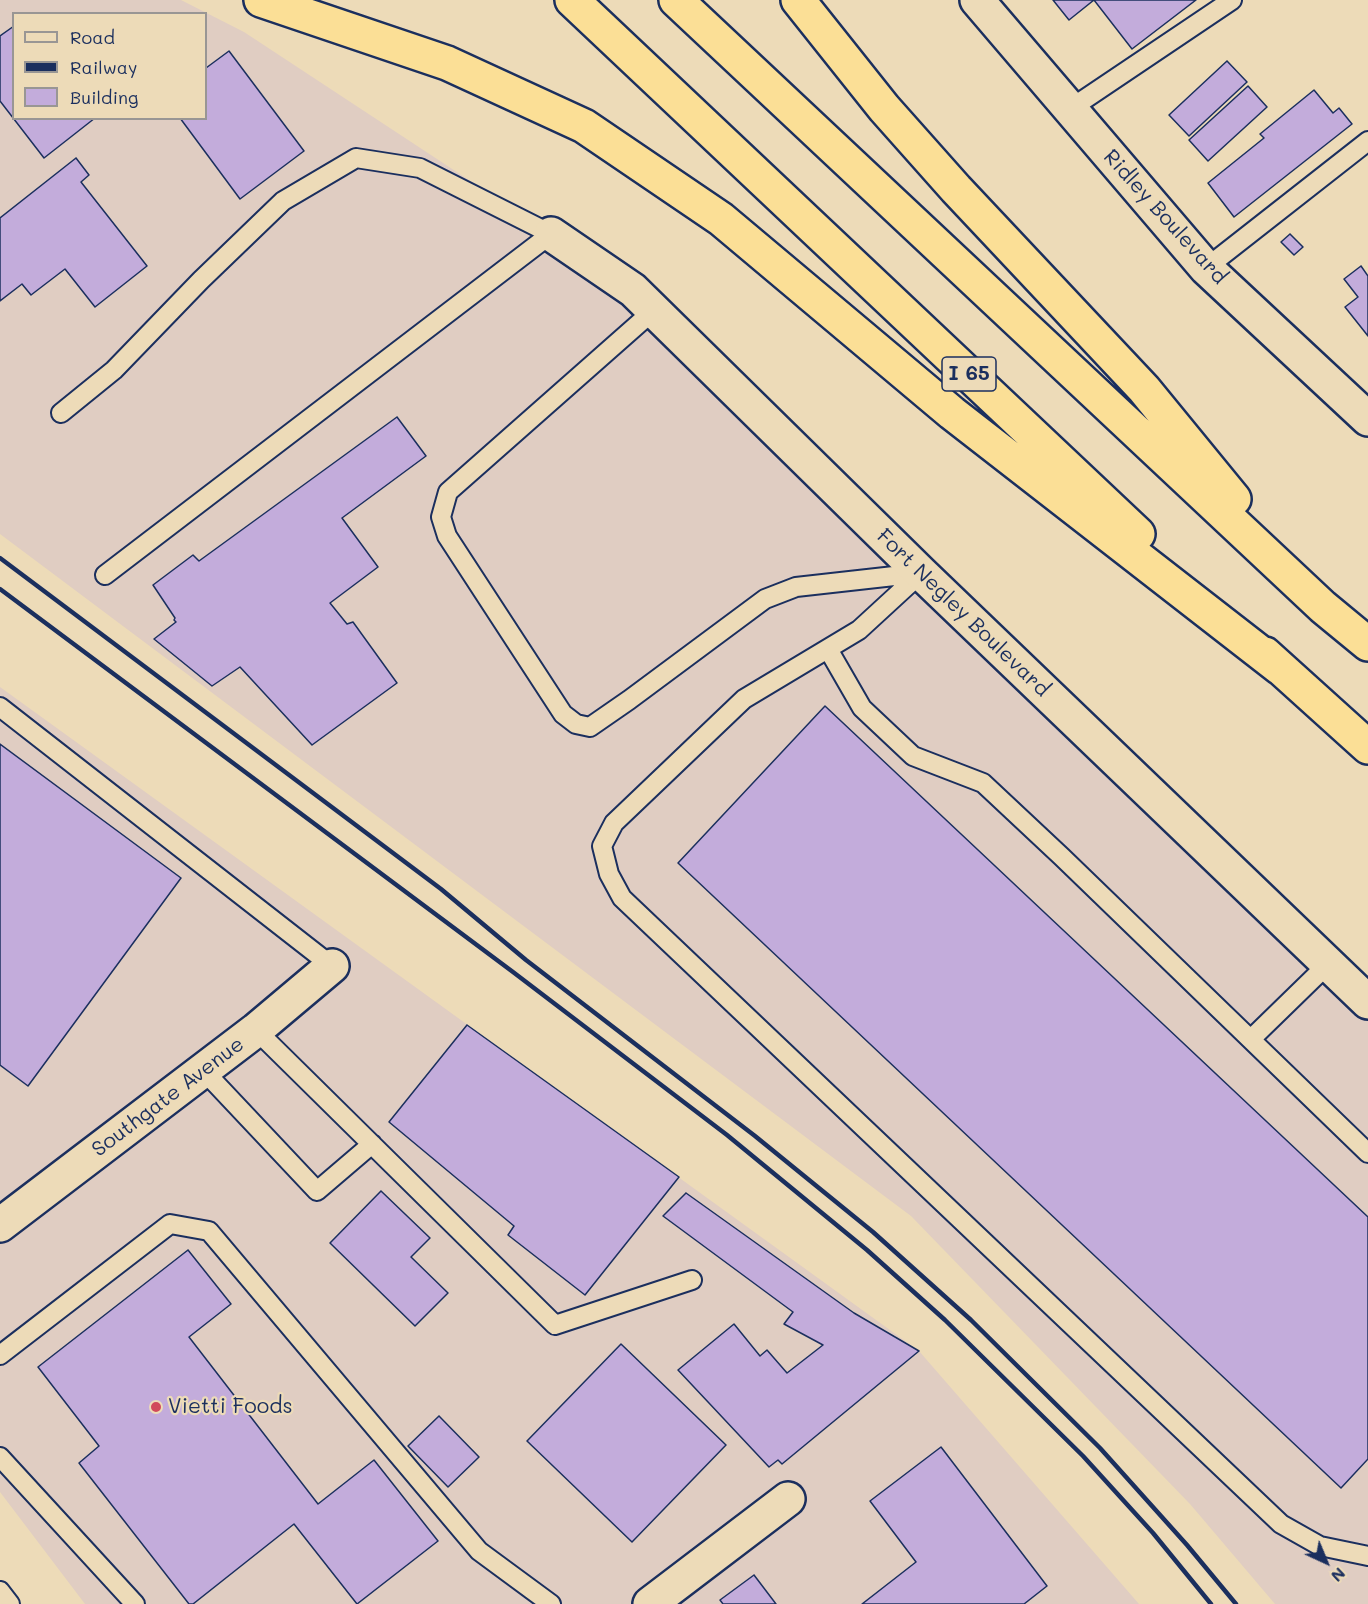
<!DOCTYPE html>
<style>
body{margin:0}
#map{position:relative;width:1368px;height:1604px;overflow:hidden;background:#eddbb8;font-family:Mali,sans-serif}
canvas{display:block}
.legend{position:absolute;left:12px;top:12px;width:195px;height:108px;box-sizing:border-box;background:#eddbb8;border:2px solid #999694;margin:0;padding:8px 10px;list-style:none;font-size:18px;color:#1b2f5e}
.legend li{display:flex;align-items:center;gap:12px;height:30px}
.legend b{width:30px;border:2px solid #999694}
.north{position:absolute;left:1296px;top:1532px;width:60px;height:60px;-webkit-text-stroke:4px #eddbb8;paint-order:stroke;rotate:136deg;font-size:16px;font-weight:700;line-height:24px;text-align:center;color:#1b2f5e}
.north::after{content:'';display:block;margin:auto;width:21px;height:27px;background:#1b2f5e;clip-path:polygon(50% 0,100% 100%,50% 72%,0 100%)}
</style>
<div id="map">
<canvas width="1368" height="1604"></canvas>
<ul class="legend">
<li><b style="height:8px;background:#eddbb8"></b>Road</li>
<li><b style="height:8px;background:#1b2f5e"></b>Railway</li>
<li><b style="height:16px;background:#c3acdb"></b>Building</li>
</ul>
<div class="north">N</div>
</div>
<script>
const context = document.querySelector('canvas').getContext('2d');
context.lineJoin = 'round';
function fillPath(path, color) { context.fillStyle = color; context.fill(path, 'evenodd'); }
const shape = rows => new Path2D(rows.map(r => 'M' + r).join(''));
function stroke(path, color, width, dash) { context.strokeStyle = color; context.lineWidth = width; context.lineCap = dash ? 'butt' : 'round'; context.setLineDash(dash || []); context.stroke(path); }
function write(font, color, halo, rows, align = 'center') {
  context.font = font + ' Mali,sans-serif'; context.lineWidth = 4.5; context.setLineDash([]); context.textBaseline = 'middle'; context.strokeStyle = halo; context.fillStyle = color; for (const [text, x, y, turn = 0] of rows) {
    context.save(); context.translate(x, y); context.rotate((+turn || 0) * Math.PI / 180); context.textAlign = isNaN(turn) ? turn : align; if (halo) context.strokeText(text, 0, 0); context.fillText(text, 0, 0); context.restore();
  }
}
fillPath(shape([
 [0,0,181,0,244,32,551,234,1368,1002,1368,1604,1275,1604,1190,1504,911,1216,0,534],
 [14,14,206,14,206,118,14,118],
 [0,687,919,1351,1139,1604,85,1604,0,1492]
]), '#e0cdc2');
const building = shape([
 [1053,0,1196,0,1132,49,1094,0,1069,20,1053,0],
 [14,26,14,118,95,118,44,158,0,101,0,36,14,26],
 [229,51,304,151,240,199,180,118,206,118,206,68,229,51],
 [1227,61,1247,82,1189,136,1169,115,1227,61],
 [1248,86,1267,107,1208,161,1189,140,1248,86],
 [1314,90,1333,113,1339,108,1352,124,1234,217,1208,183,1264,138,1260,134,1314,90],
 [76,158,89,175,81,182,147,266,95,307,65,269,31,295,22,284,0,301,0,218,76,158],
 [1290,234,1303,247,1294,255,1281,242,1290,234],
 [1361,266,1368,276,1368,336,1345,307,1358,297,1344,279,1361,266],
 [397,417,426,456,342,518,378,567,330,603,347,624,353,622,397,683,312,745,240,667,212,686,154,639,176,622,174,620,175,618,153,585,193,555,199,561,397,417],
 [825,706,1368,1217,1368,1459,1341,1488,678,863,825,706],
 [0,744,181,878,28,1086,0,1065,0,744],
 [467,1025,679,1177,585,1295,508,1235,514,1226,389,1122,467,1025],
 [381,1191,430,1238,411,1257,448,1293,415,1326,330,1243,381,1191],
 [686,1193,854,1313,919,1351,782,1464,778,1460,769,1467,678,1370,734,1324,760,1356,767,1350,787,1373,823,1345,784,1324,793,1312,663,1216,686,1193],
 [188,1250,231,1304,189,1337,318,1504,374,1460,438,1541,357,1604,294,1524,193,1604,189,1604,79,1463,99,1446,38,1367,188,1250],
 [621,1344,726,1445,632,1542,527,1441,621,1344],
 [439,1416,479,1457,448,1487,408,1446,439,1416],
 [941,1447,1047,1586,1024,1604,862,1604,916,1562,870,1501,941,1447],
 [754,1575,776,1604,723,1604,720,1600,754,1575]
]);
fillPath(building, '#c3acdb');
stroke(building, '#1b2f5e', 1.5);
const lane = shape([
 [1070,109,1232,0],
 [1206,268,1368,141],
 [653,311,448,492,441,517,447,536,563,714,576,724,590,727,629,700,765,599,796,587,921,573],
 [61,413,114,370,201,280,283,201,356,158,420,168,551,234,105,575],
 [921,573,859,630,744,699,614,823,602,846,609,874,622,898,1281,1524,1320,1546,1368,1556],
 [828,649,862,708,913,756,983,783,1062,857,1368,1153],
 [0,707,332,966],
 [256,1030,555,1325,692,1280],
 [1251,1039,1328,964],
 [203,1070,317,1191,372,1144],
 [0,1355,170,1224,209,1231,479,1551,551,1604],
 [0,1457,135,1604],
 [0,1591,10,1604]
]);
const street = shape([
 [977,0,1206,268,1368,419],
 [551,234,633,290,921,573,1368,1002],
 [0,1225,256,1030,332,966],
 [650,1604,788,1499]
]);
const highway = shape([
 [261,0,447,63,584,126,721,219,952,413,1280,668],
 [572,0,1138,534],
 [676,0,1323,607,1368,644],
 [798,0,884,108,956,189,1144,389,1234,499],
 [1265,654,1368,747]
]);
stroke(lane, '#1b2f5e', 22);
stroke(street, '#1b2f5e', 38);
stroke(highway, '#1b2f5e', 38);
stroke(lane, '#eddbb8', 18);
stroke(street, '#eddbb8', 33);
stroke(highway, '#fbdf96', 33);
stroke(shape([
 [0,558,441,889,526,960,755,1136,873,1232,971,1320,1100,1448,1187,1545,1236,1604],
 [0,589,513,972,727,1135,867,1250,945,1320,1083,1456,1153,1533,1211,1604]
]), '#1b2f5e', 4.5);
for (const [x, y, r, color] of [
 [156,1407,6,"#d1495b"]
]) { const dot = new Path2D(); dot.arc(x, y, r, 0, 2 * Math.PI); context.fillStyle = color; context.fill(dot); stroke(dot, '#eddbb8', 2); }
for (const [x, y, w] of [
 [969,374,54]
]) { const box = new Path2D(); box.roundRect(x - w / 2, y - 17, w, 34, 4.5); context.fillStyle = '#eddbb8'; context.fill(box); stroke(box, '#1b2f5e', 1.5); }
write('bold 20px', '#1b2f5e', null, [
 ["I 65",969,374]
]);
write('21px', '#1b2f5e', '#eddbb8', [
 ["Ridley Boulevard",1165,217,48],
 ["Fort Negley Boulevard",963,613,44],
 ["Southgate Avenue",168,1097,-37]
]);
write('21px', '#1b2f5e', '#eddbb8', [
 ["Vietti Foods",168,1407]
], 'left');
</script>
